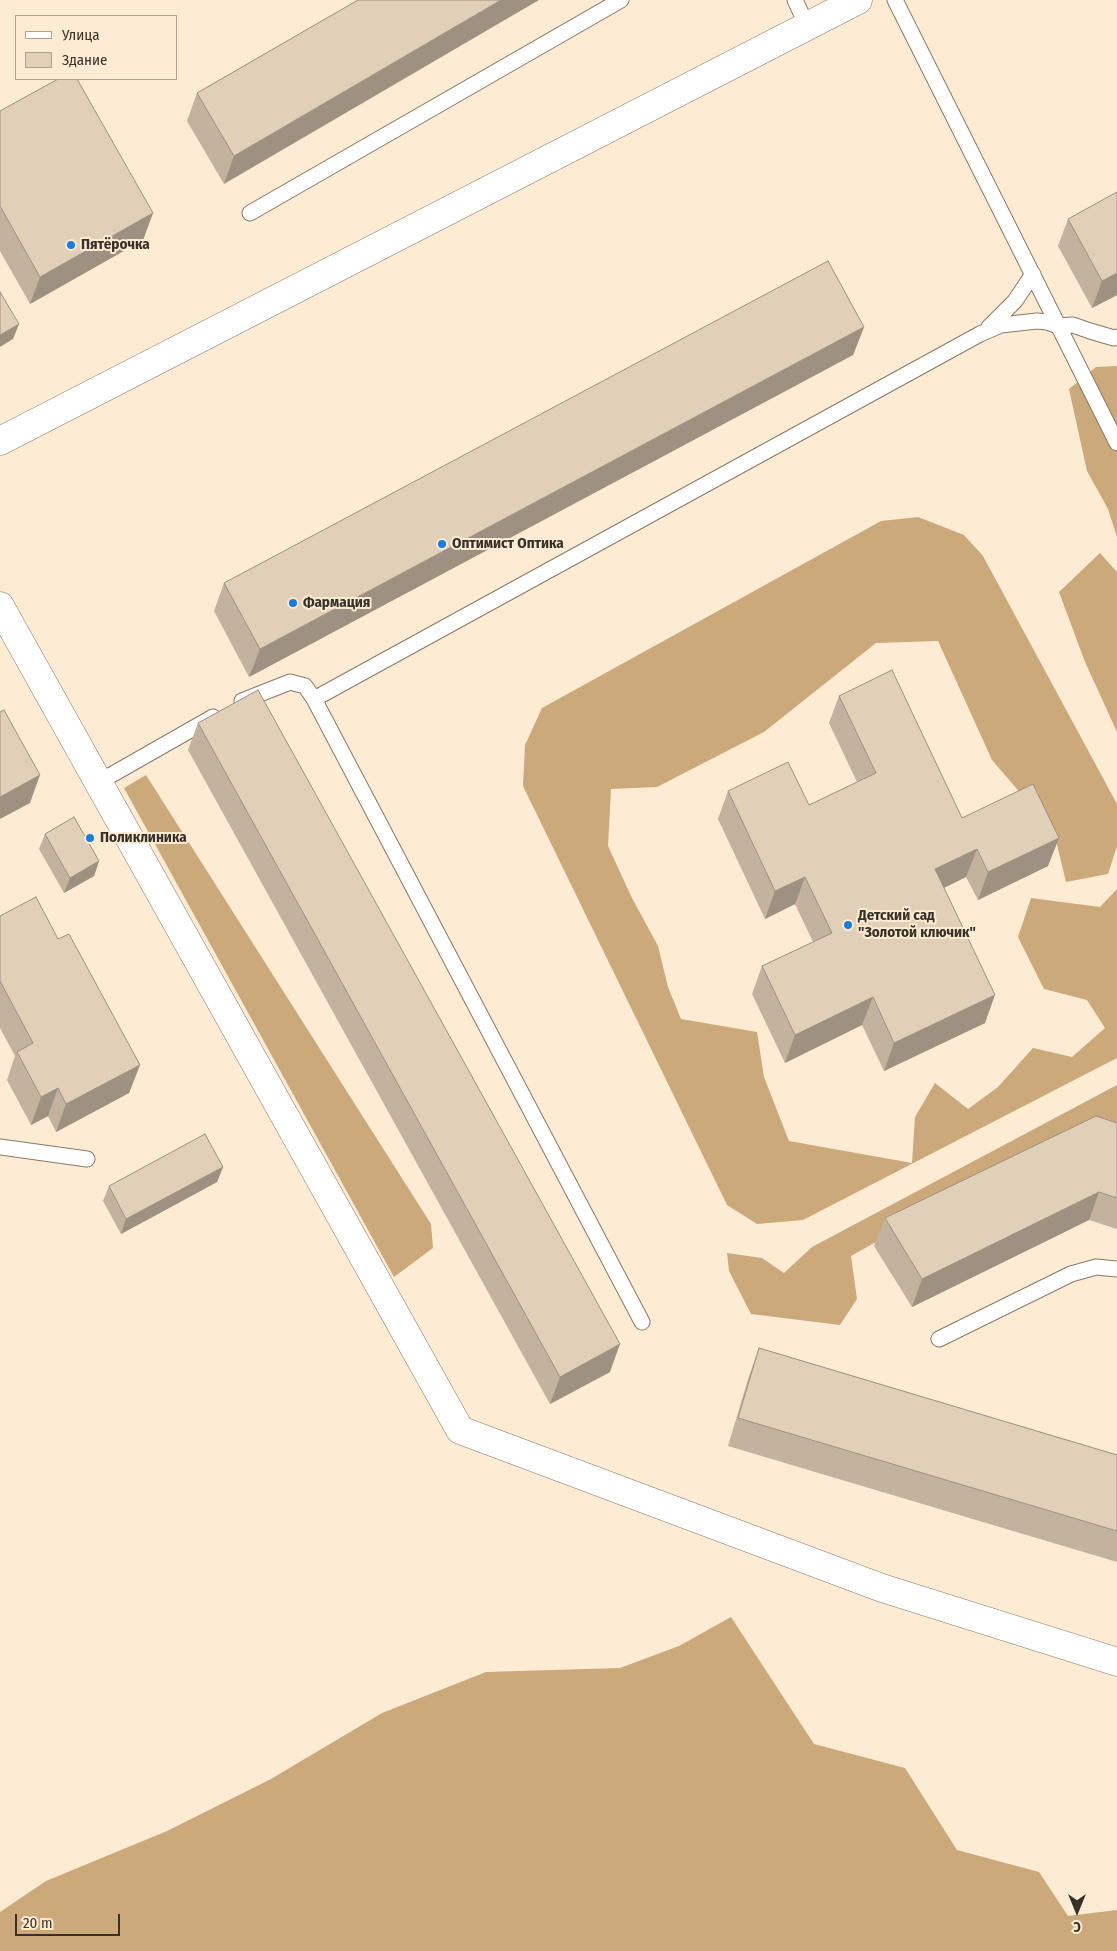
<!DOCTYPE html>
<meta charset="utf-8">
<style>
body{margin:0}
#map{position:relative;width:1117px;height:1951px;overflow:hidden;background:#fdebd3;font-family:"Fira Sans Condensed",sans-serif}
canvas{display:block}
.legend{position:absolute;left:15px;top:15px;width:162px;height:65px;box-sizing:border-box;background:#fdebd3;border:1px solid #aea18f;margin:0;padding:6px 9px;list-style:none;font-size:15px;color:#373128}
.legend li{display:flex;align-items:center;gap:10px;height:25px}
.legend b{width:25px;border:1px solid #aea18f}
.north{position:absolute;left:1052px;top:1886px;width:50px;height:50px;-webkit-text-stroke:4px #fdebd3;paint-order:stroke;rotate:180deg;font-size:14px;font-weight:700;line-height:20px;text-align:center;color:#373128}
.north::after{content:'';display:block;margin:auto;width:18px;height:22px;background:#373128;clip-path:polygon(50% 0,100% 100%,50% 72%,0 100%)}
.scale{position:absolute;left:15px;top:1914px;width:105px;height:22px;box-sizing:border-box;border:2px solid #373128;border-top:0;padding-left:6px;font-size:15px;line-height:18px;white-space:nowrap;color:#373128;-webkit-text-stroke:4px #fdebd3;paint-order:stroke}
</style>
<div id="map">
<canvas width="1117" height="1951"></canvas>
<ul class="legend">
<li><b style="height:6px;background:#fff"></b>Улица</li>
<li><b style="height:14px;background:#e1cfb8"></b>Здание</li>
</ul>
<div class="north">С</div>
<div class="scale">20 m</div>
</div>
<script>
const context = document.querySelector('canvas').getContext('2d');
context.lineJoin = 'round';
function fillPath(path, color) { context.fillStyle = color; context.fill(path, 'evenodd'); }
const shape = rows => new Path2D(rows.map(r => 'M' + r).join(''));
function stroke(path, color, width, dash) { context.strokeStyle = color; context.lineWidth = width; context.lineCap = dash ? 'butt' : 'round'; context.setLineDash(dash || []); context.stroke(path); }
function write(font, color, halo, rows, align = 'center') {
  context.font = font + ' "Fira Sans Condensed",sans-serif'; context.lineWidth = 4; context.setLineDash([]); context.textBaseline = 'middle'; context.strokeStyle = halo; context.fillStyle = color; for (const [text, x, y, turn = 0] of rows) {
    context.save(); context.translate(x, y); context.rotate((+turn || 0) * Math.PI / 180); context.textAlign = isNaN(turn) ? turn : align; if (halo) context.strokeText(text, 0, 0); context.fillText(text, 0, 0); context.restore();
  }
}
fillPath(shape([
 [1117,366,1117,537,1108,509,1087,471,1069,389,1096,367],
 [918,517,964,535,983,556,1117,804,1117,846,1108,874,1066,882,1054,832,992,760,938,641,876,643,764,732,657,787,611,789,608,846,632,898,658,946,668,987,681,1019,757,1032,764,1077,789,1141,912,1163,915,1117,935,1083,968,1109,998,1087,1033,1048,1072,1057,1105,1028,1087,1000,1044,989,1018,937,1031,898,1100,907,1117,889,1117,1058,803,1220,757,1224,727,1205,523,786,525,745,542,708,881,521],
 [1100,553,1117,572,1117,732,1085,662,1059,592],
 [146,775,431,1224,433,1248,394,1277,124,788],
 [1117,1085,1117,1130,1081,1127,851,1256,857,1299,840,1325,751,1314,729,1271,727,1253,762,1258,784,1273,812,1247],
 [731,1617,814,1744,905,1768,957,1850,1039,1872,1068,1916,1117,1910,1117,1951,0,1951,0,1912,46,1881,167,1831,271,1779,382,1713,486,1672,620,1668,679,1646]
]), '#cba97b');
const service = shape([
 [795,0,807,26],
 [895,0,1117,443],
 [250,213,621,0],
 [989,327,1015,301,1033,274],
 [242,701,290,682,305,686,314,699],
 [99,782,213,717],
 [0,1147,87,1159],
 [642,1322,314,699,980,334,1001,325,1037,321,1047,322,1058,326,1073,325,1090,331,1114,338,1117,337],
 [939,1339,1071,1274,1096,1267,1117,1269]
]);
const minor = shape([
 [0,606,460,1430,882,1588,1117,1662]
]);
const tertiary = shape([
 [0,441,858,0]
]);
stroke(service, '#897964', 17);
stroke(minor, '#897964', 29);
stroke(tertiary, '#897964', 29);
stroke(service, '#fff', 15);
stroke(minor, '#fff', 28);
stroke(tertiary, '#fff', 28);
fillPath(shape([
 [358,0,224,184,187,121,197,93],
 [0,111,153,213,143,240,30,304,0,251],
 [1117,192,1117,295,1092,308,1058,246,1068,219],
 [864,327,853,355,249,677,214,611,224,583],
 [839,696,962,818,1048,866,978,900,966,877,944,888,985,1023,884,1071,862,1025,785,1063,752,994,762,966,813,942,795,904,765,919,718,819,728,791,809,805,857,782,829,723],
 [198,723,610,1372,550,1404,188,750],
 [45,834,99,861,94,876,64,893,39,849],
 [0,916,58,939,140,1065,129,1093,56,1132,48,1116,31,1125,7,1080,15,1056,0,1028],
 [1117,1123,1117,1229,1089,1220,912,1307,874,1246,885,1218],
 [223,1167,217,1182,121,1234,103,1201,109,1186],
 [759,1348,1117,1455,1117,1562,728,1446,749,1376]
]), '#c2b29e');
fillPath(shape([
 [501,0,539,0,224,184,234,156],
 [153,213,143,240,30,304,40,277],
 [1117,273,1117,295,1092,308,1102,281],
 [19,324,13,339,0,347,0,335],
 [864,327,853,355,249,677,260,649],
 [40,775,30,803,0,819,0,797],
 [1059,838,1048,866,978,900,988,872],
 [977,849,966,877,925,897,935,869],
 [99,861,94,876,64,893,70,878],
 [805,877,795,904,765,919,775,891],
 [995,995,985,1023,884,1071,894,1043],
 [873,997,862,1025,785,1063,795,1035],
 [140,1065,129,1093,56,1132,66,1104],
 [58,1088,48,1116,31,1125,41,1097],
 [223,1167,217,1182,121,1234,126,1219],
 [1099,1192,1089,1220,912,1307,922,1279],
 [620,1344,610,1372,550,1404,560,1377]
]), '#9e9181');
const building = shape([
 [358,0,501,0,234,156,197,93,358,0],
 [58,79,77,79,153,213,40,277,0,206,0,111,58,79],
 [1117,192,1117,273,1102,281,1068,219,1117,192],
 [828,261,864,327,260,649,224,583,828,261],
 [0,292,19,324,0,335,0,292],
 [892,670,962,818,1033,784,1059,838,988,872,977,849,935,869,995,995,894,1043,873,997,795,1035,762,966,832,933,805,877,775,891,728,791,788,762,809,805,876,773,839,696,892,670],
 [258,690,620,1344,560,1377,198,723,258,690],
 [4,710,40,775,0,797,0,712,4,710],
 [74,817,99,861,70,878,45,834,74,817],
 [36,897,58,939,69,934,140,1065,66,1104,58,1088,41,1097,17,1052,33,1043,0,981,0,916,36,897],
 [1096,1116,1117,1123,1117,1198,1099,1192,922,1279,885,1218,1096,1116],
 [205,1134,223,1167,126,1219,109,1186,205,1134],
 [759,1348,1117,1455,1117,1531,738,1418,759,1348]
]);
fillPath(building, '#e1cfb8');
stroke(building, '#9e9181', 1);
for (const [x, y, r, color] of [
 [71,245,5,"#1a7be3"],
 [442,544,5,"#1a7be3"],
 [293,603,5,"#1a7be3"],
 [90,838,5,"#1a7be3"],
 [848,925,5,"#1a7be3"]
]) { const dot = new Path2D(); dot.arc(x, y, r, 0, 2 * Math.PI); context.fillStyle = color; context.fill(dot); stroke(dot, '#fdebd3', 2); }
write('bold 15px', '#373128', '#fdebd3', [
 ["Пятёрочка",81,245],
 ["Оптимист Оптика",452,544],
 ["Фармация",303,603],
 ["Поликлиника",100,838],
 ["Детский сад",858,916],
 ["\"Золотой ключик\"",858,933]
], 'left');
</script>
